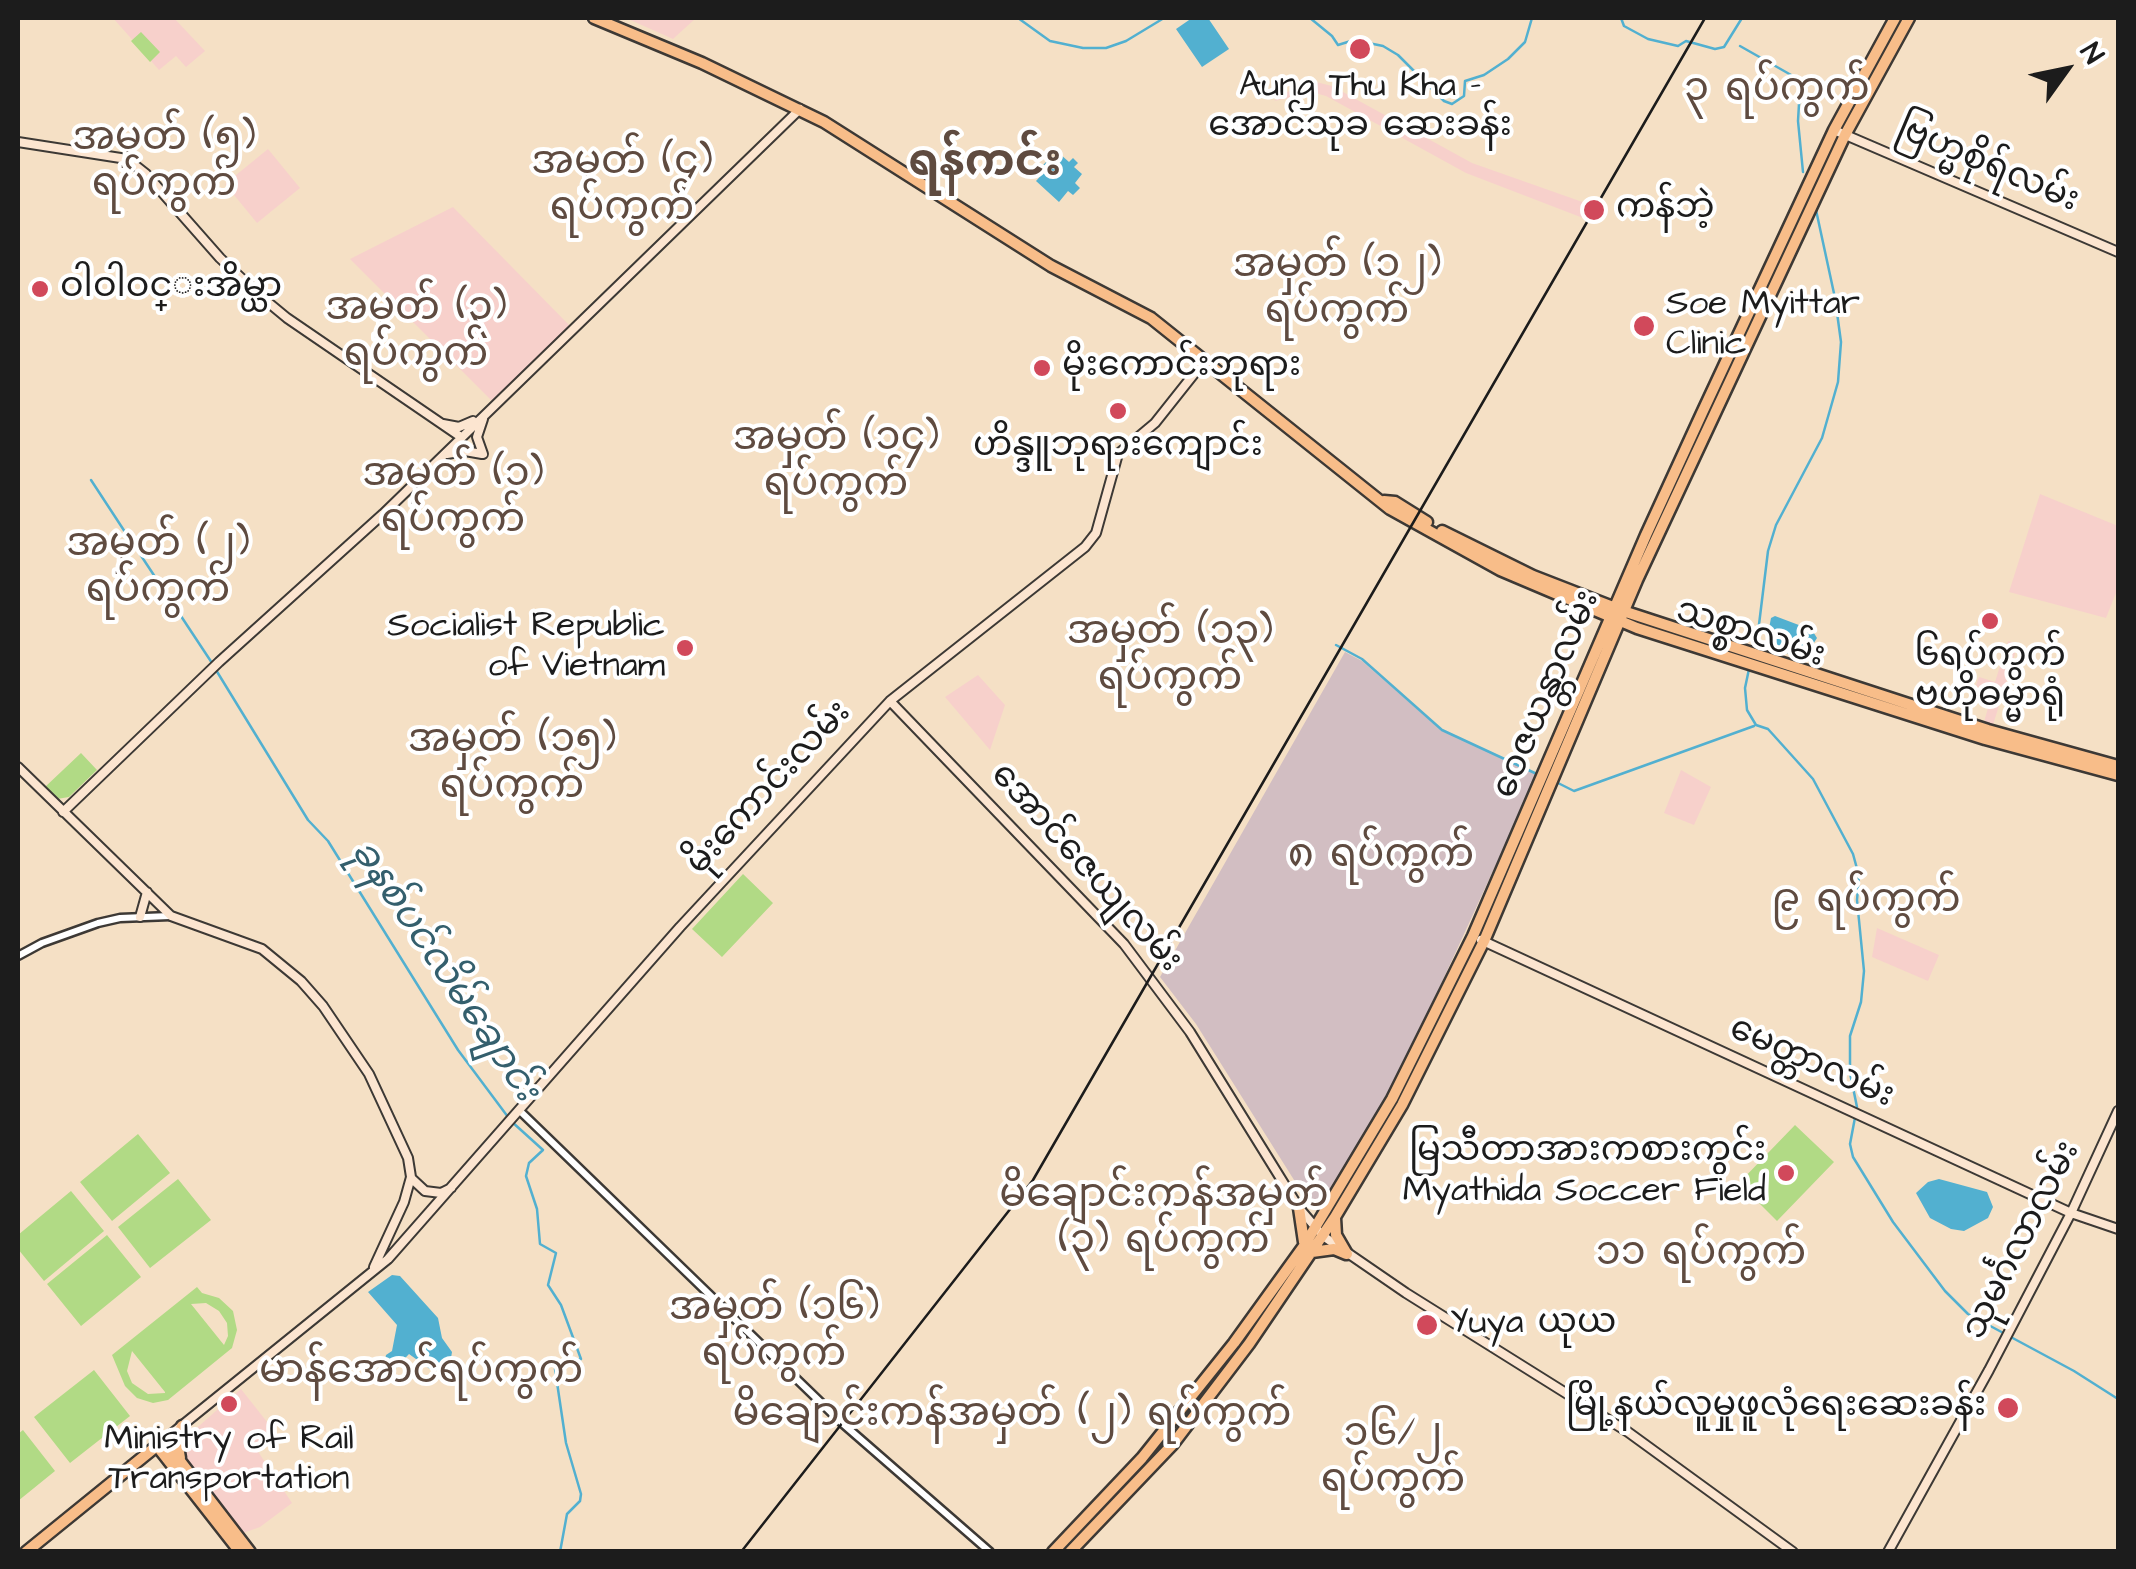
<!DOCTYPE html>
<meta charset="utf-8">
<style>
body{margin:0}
#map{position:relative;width:2136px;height:1569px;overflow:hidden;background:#f5e0c5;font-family:"Architects Daughter",sans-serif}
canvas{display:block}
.frame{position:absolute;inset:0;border:20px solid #1c1c1c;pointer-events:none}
.north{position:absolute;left:2016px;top:20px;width:100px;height:100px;-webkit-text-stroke:8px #fff;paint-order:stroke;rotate:57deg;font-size:28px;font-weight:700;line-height:40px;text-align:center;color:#1c1c1c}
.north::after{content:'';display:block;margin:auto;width:35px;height:45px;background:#1c1c1c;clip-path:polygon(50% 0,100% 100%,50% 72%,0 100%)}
</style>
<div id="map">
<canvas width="2136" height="1569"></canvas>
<div class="frame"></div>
<div class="north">N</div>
</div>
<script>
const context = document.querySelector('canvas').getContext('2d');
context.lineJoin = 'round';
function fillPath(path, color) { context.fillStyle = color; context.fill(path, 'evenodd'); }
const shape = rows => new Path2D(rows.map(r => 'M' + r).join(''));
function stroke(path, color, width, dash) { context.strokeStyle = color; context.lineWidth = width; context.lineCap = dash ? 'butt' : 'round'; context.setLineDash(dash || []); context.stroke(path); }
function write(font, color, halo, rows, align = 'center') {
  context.font = font + ' "Architects Daughter","Noto Sans Myanmar",sans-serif'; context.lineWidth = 8; context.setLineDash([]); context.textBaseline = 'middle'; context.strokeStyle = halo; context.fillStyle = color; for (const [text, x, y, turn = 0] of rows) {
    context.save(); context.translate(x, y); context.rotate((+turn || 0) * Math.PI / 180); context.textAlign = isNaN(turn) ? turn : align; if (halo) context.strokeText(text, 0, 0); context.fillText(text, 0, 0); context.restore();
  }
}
fillPath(shape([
 [113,18,174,18,205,51,186,67,176,56,159,70],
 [626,18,696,18,673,39],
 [1312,81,1332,86,1472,163,1591,205,1583,218,1466,173,1326,96,1315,93,1274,101,1303,82],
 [268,149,300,188,257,223,225,184],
 [453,207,570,326,492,401,350,259],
 [2040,494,2118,526,2118,588,2106,618,2009,592],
 [2008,641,2018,644,1993,725,1984,722,1990,701,1976,685,1979,677,1995,682],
 [978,675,1005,705,990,750,945,697],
 [1681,770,1711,787,1694,825,1664,813],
 [1877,928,1939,955,1928,981,1872,957],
 [241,1389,275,1432,255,1447,292,1503,260,1527,243,1533,194,1472,184,1457,183,1440]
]), '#f7d0cb');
fillPath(shape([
 [1345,652,1362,661,1441,730,1537,775,1408,1056,1343,1173,1318,1208,1311,1207,1196,1024,1160,977]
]), '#d2bec2');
fillPath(shape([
 [141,32,160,52,150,62,131,41],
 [81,753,97,770,69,797,57,799,45,787],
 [743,874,773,903,722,957,692,929],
 [1795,1125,1834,1162,1777,1221,1739,1183],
 [138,1134,170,1173,112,1221,80,1182],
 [178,1179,211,1220,150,1268,118,1227],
 [71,1191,104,1231,44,1281,18,1249,18,1235],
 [107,1235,141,1277,81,1326,47,1284],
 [197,1287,202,1293,219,1298,233,1311,237,1330,232,1348,168,1400,153,1403,137,1398,125,1386,112,1355],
 [206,1303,219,1311,227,1323,228,1336,224,1345,191,1304],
 [132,1351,165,1392,165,1393,148,1394,132,1383,127,1371],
 [94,1370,130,1416,70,1463,34,1417],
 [23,1430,55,1471,18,1501,18,1434]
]), '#b1da85');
fillPath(shape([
 [1192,18,1208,18,1229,49,1202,67,1176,29],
 [1060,154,1069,162,1073,158,1078,163,1074,167,1082,174,1075,183,1080,188,1073,195,1068,191,1059,202,1036,181,1046,170,1042,166,1049,159,1053,162],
 [1775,616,1812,630,1817,638,1803,660,1766,644,1771,618],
 [1939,1179,1987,1192,1993,1207,1988,1218,1964,1231,1951,1229,1930,1218,1916,1193,1928,1182],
 [392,1275,400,1276,438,1318,442,1338,452,1352,450,1364,434,1372,409,1354,394,1370,384,1364,386,1355,392,1351,397,1325,368,1292]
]), '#52b0d0');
stroke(shape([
 [1018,18,1050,41,1083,48,1106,48,1126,41,1164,18],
 [1310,18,1332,36,1338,45,1354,40,1383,46,1398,55,1444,101,1452,104,1464,96,1465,81,1484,75,1508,59,1525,42,1532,18],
 [1621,18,1624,26,1648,39,1678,46,1686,41,1715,49,1724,47,1742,18],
 [1740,46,1807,84,1799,104,1798,121,1803,172],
 [91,480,127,535],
 [130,539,212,663],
 [1336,645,1362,659,1442,730,1539,775],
 [1756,649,1768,551,1776,525,1822,438,1838,382,1841,342,1835,298,1816,210],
 [1749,669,1745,688,1747,710,1756,725,1768,729,1813,779,1853,854,1859,876,1857,900,1864,971,1861,1002,1850,1036,1850,1073,1857,1107,1850,1144,1853,1157,1893,1222,1945,1291,1968,1314,2074,1371,2118,1399],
 [216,670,308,820,328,841,458,1050,511,1121,543,1150,529,1163,526,1176,537,1209,540,1244,556,1253,548,1285,561,1305,581,1359,555,1369,566,1443,581,1494,580,1501,567,1514,560,1552],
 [1556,782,1574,791,1754,726]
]), '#52b0d0', 2.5);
const tertiary = shape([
 [18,956,42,943,98,923,120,918,170,916],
 [520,1111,842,1423,990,1552]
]);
const secondary = shape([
 [1834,130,2118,252],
 [18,142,127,159,146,174,220,258,258,294,287,318,461,437],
 [483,419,477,437,483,454],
 [443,424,459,427,473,421],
 [447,454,465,451,482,454],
 [890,701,1124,944,1190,1032,1299,1208,1323,1236,1406,1293,1628,1432,1793,1552],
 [18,767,171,916,262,949,301,981,323,1006,369,1074,408,1158,411,1177,404,1202,374,1267],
 [63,812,219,662,383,514,800,109],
 [140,917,147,892],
 [1481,940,2071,1213,2118,1229],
 [411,1178,425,1191,441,1193,451,1188],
 [164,1440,388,1259,680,927,890,701,1085,547,1096,533,1118,454,1155,423,1205,360],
 [1888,1552,1989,1370,2071,1213,2118,1111]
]);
const primary = shape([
 [594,18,702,63,824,122,1051,266,1151,318,1390,509,1500,570,1637,628,1985,739,2118,775],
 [1384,501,1395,502,1427,522],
 [1442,531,1533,576,1623,611,1988,730,2118,766],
 [1299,1208,1304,1242],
 [1335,1218,1336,1235,1347,1254],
 [1312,1252,1334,1249,1346,1254],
 [157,1446,240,1552],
 [180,1458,177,1440,182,1426],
 [26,1552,164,1440,250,1552],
 [1053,1552,1142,1458,1234,1343,1304,1246,1392,1099,1473,936,1646,535,1702,413,1834,130,1895,18],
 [1070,1552,1173,1444,1249,1344,1335,1217,1402,1105,1484,941,1637,580,1845,135,1909,18]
]);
stroke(tertiary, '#3d3935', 11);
stroke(secondary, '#3d3935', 12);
stroke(primary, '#3d3935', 15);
stroke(tertiary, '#fff', 6);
stroke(secondary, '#fce5d0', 8);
stroke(primary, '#f8bd89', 10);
stroke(shape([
 [741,1552,1033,1180,1705,18]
]), '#1c1c1c', 2.5);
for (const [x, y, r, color] of [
 [1360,49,12,"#d1495b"],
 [1594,210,12,"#d1495b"],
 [40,289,10,"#d1495b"],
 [1644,326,12,"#d1495b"],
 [1042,368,10,"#d1495b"],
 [1118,411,10,"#d1495b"],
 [1990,621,10,"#d1495b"],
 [685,648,10,"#d1495b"],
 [1786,1173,10,"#d1495b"],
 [1427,1325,12,"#d1495b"],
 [229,1404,10,"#d1495b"],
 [2008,1408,12,"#d1495b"]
]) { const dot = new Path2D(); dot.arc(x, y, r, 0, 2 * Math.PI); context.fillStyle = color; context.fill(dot); stroke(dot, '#fff', 4); }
write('35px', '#1c1c1c', '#fff', [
 ["Aung Thu Kha -",1360,88,"center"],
 ["အောင်သုခ ဆေးခန်း",1360,128,"center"],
 ["ကန်ဘဲ့",1616,210],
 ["ဝါဝါဝင္းအိမ္ယာ",60,289],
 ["Soe Myittar",1666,306],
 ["Clinic",1666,346],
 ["မိုးကောင်းဘုရား",1062,368],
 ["ဟိန္ဒူဘုရားကျောင်း",1118,448,"center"],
 ["Socialist Republic",665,628,"right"],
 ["of Vietnam",665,668,"right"],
 ["၆ရပ်ကွက်",1990,658,"center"],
 ["ဗဟိုဓမ္မာရုံ",1990,698,"center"],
 ["မြသီတာအားကစားကွင်း",1766,1153,"right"],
 ["Myathida Soccer Field",1766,1193,"right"],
 ["Yuya ယုယ",1450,1325],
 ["မြို့နယ်လူမှုဖူလုံရေးဆေးခန်း",1986,1408,"right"],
 ["Ministry of Rail",229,1441,"center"],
 ["Transportation",229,1481,"center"]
], 'left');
write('35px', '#1c1c1c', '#fff', [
 ["ဗြဟ္မစိုရ်လမ်း",1987,166,23],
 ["သစ္စာလမ်း",1750,635,18],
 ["ဝေဇယန္တာလမ်း",1548,695,-67],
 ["မိုးကောင်းလမ်း",770,789,-47],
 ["အောင်ဇေယျလမ်း",1085,869,48],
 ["မေတ္တာလမ်း",1811,1064,24],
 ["သုမင်္ဂလာလမ်း",2023,1241,-63]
]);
write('italic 38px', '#345f6d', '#fff', [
 ["ခုနစ်ပင်လိမ်ချောင်း",443,972,56]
]);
write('40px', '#5f4b40', '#fff', [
 ["၃ ရပ်ကွက်",1777,92],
 ["အမှတ် (၅)",164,141],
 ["ရပ်ကွက်",164,187],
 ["အမှတ် (၄)",622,165],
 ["ရပ်ကွက်",622,211],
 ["အမှတ် (၁၂)",1337,268],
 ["ရပ်ကွက်",1337,314],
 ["အမှတ် (၃)",416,311],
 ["ရပ်ကွက်",416,357],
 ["အမှတ် (၁၄)",836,441],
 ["ရပ်ကွက်",836,487],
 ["အမှတ် (၁)",453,477],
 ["ရပ်ကွက်",453,523],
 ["အမှတ် (၂)",158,547],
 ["ရပ်ကွက်",158,593],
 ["အမှတ် (၁၃)",1170,635],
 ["ရပ်ကွက်",1170,681],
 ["အမှတ် (၁၅)",512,743],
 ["ရပ်ကွက်",512,789],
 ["၈ ရပ်ကွက်",1381,858],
 ["၉ ရပ်ကွက်",1866,903],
 ["မိချောင်းကန်အမှတ်",1164,1198],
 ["(၃) ရပ်ကွက်",1164,1244],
 ["၁၁ ရပ်ကွက်",1701,1256],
 ["အမှတ် (၁၆)",774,1311],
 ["ရပ်ကွက်",774,1357],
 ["မာန်အောင်ရပ်ကွက်",421,1374],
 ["မိချောင်းကန်အမှတ် (၂) ရပ်ကွက်",1012,1417],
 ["၁၆/၂",1393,1437],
 ["ရပ်ကွက်",1393,1483]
]);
write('bold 45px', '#5f4b40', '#fff', [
 ["ရန်ကင်း",985,166]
]);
</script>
